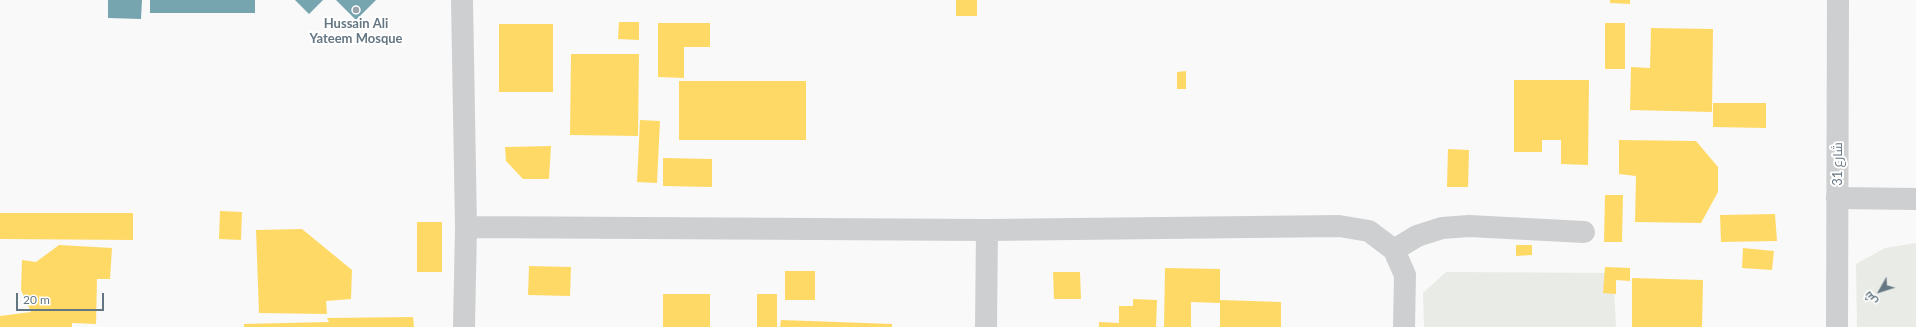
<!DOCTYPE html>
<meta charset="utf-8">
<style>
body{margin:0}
#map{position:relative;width:1916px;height:327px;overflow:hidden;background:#f9f9f9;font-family:Lato,Cairo,sans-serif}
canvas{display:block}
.north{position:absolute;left:1860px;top:271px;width:40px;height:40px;-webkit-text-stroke:3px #fff;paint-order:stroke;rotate:231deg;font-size:11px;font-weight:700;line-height:16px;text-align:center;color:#657683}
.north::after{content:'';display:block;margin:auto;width:14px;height:18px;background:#657683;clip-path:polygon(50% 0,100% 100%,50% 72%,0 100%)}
.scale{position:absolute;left:16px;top:293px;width:88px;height:18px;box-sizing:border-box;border:2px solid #657683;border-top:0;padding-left:5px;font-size:12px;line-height:14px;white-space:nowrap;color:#657683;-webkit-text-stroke:3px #fff;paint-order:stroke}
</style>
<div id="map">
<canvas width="1916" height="327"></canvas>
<div class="north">ش</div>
<div class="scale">20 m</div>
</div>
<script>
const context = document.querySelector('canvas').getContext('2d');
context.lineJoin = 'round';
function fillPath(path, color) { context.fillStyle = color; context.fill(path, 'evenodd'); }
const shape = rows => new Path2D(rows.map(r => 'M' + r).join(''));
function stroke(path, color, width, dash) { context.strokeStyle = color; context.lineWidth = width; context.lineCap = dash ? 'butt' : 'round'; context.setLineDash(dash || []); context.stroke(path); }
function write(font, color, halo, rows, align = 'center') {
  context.font = font + ' Lato,Cairo,sans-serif'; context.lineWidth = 4; context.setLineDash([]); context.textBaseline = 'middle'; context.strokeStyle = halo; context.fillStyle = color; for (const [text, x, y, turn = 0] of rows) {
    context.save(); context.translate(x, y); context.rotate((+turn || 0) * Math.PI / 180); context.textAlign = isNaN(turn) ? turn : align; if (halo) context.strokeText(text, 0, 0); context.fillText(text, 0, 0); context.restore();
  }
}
fillPath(shape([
 [1916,243,1916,327,1857,327,1856,264,1885,248],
 [1446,272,1613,273,1616,327,1424,327,1423,293]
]), '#e8ebe6');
fillPath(shape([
 [956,0,977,0,977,16,956,16],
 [1610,0,1630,0,1630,4,1610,3],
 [619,22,639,22,639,40,618,39],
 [658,23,710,23,710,47,684,47,684,78,658,77],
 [1605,23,1625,23,1625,69,1605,69],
 [499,24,553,24,553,92,499,92],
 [1651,28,1713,29,1712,112,1630,110,1631,67,1650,68],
 [571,54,639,54,638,136,570,135],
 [1186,71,1186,89,1177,89,1177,72],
 [1514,80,1589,80,1588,165,1561,164,1561,140,1542,140,1542,152,1514,152],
 [679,81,806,81,806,140,679,140],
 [1713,103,1766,103,1766,128,1713,127],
 [640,120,660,121,657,183,637,182],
 [1619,140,1696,141,1718,167,1718,192,1701,223,1635,222,1636,176,1619,174],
 [551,146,549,179,523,179,506,161,505,147],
 [1448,149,1469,150,1468,187,1447,187],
 [663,158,712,159,712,187,663,186],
 [1605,195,1623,195,1622,242,1604,242],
 [220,211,242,212,241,240,219,239],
 [0,213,133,213,133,240,0,239],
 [1775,214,1777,241,1721,242,1720,215],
 [417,222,442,222,442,272,417,272],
 [302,229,352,270,351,299,326,301,327,314,259,313,256,230],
 [59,245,112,248,110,279,97,279,96,324,72,323,72,327,0,327,0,316,31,312,21,290,22,260,36,262],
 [1516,245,1532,245,1532,255,1516,256],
 [1743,248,1774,251,1772,270,1742,268],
 [529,266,571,267,570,296,528,295],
 [1605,267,1630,268,1630,281,1616,280,1616,294,1603,293],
 [1165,268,1220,269,1220,300,1281,302,1281,327,1220,327,1220,303,1191,302,1191,327,1164,327],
 [785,271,815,271,815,300,785,300],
 [1053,272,1080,272,1081,299,1054,299],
 [1632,278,1703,280,1702,327,1632,327],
 [663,294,710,294,710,327,663,327],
 [757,294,777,294,777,327,757,327],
 [1133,299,1157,300,1156,327,1099,327,1099,322,1119,323,1119,306,1133,306],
 [413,317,414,327,244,327,244,324,329,322,327,318],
 [781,320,892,324,892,327,780,327]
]), '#ffd966');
fillPath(shape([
 [108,0,142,0,141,19,108,18],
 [150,0,255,0,255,13,150,13],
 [295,0,323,0,309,14],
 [336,0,376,0,356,20]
]), '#76a5af');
stroke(shape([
 [462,0,466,227,464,327],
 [1837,198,1916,199],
 [466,227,987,230,1339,226,1369,231,1394,250,1405,275,1404,327],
 [1394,250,1417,236,1442,228,1469,226,1584,232],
 [986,327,987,230]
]), '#cecfd0', 22);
stroke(shape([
 [1837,327,1838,0]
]), '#cecfd0', 22);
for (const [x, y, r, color] of [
 [356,10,4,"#99a4ac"]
]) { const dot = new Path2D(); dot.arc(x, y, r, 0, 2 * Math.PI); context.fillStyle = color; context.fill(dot); stroke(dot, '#fff', 1.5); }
write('bold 13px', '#657683', '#fff', [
 ["Hussain Ali",356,24],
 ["Yateem Mosque",356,39]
]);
write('13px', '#657683', '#fff', [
 ["شارع 31",1838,164,-90]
]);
</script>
